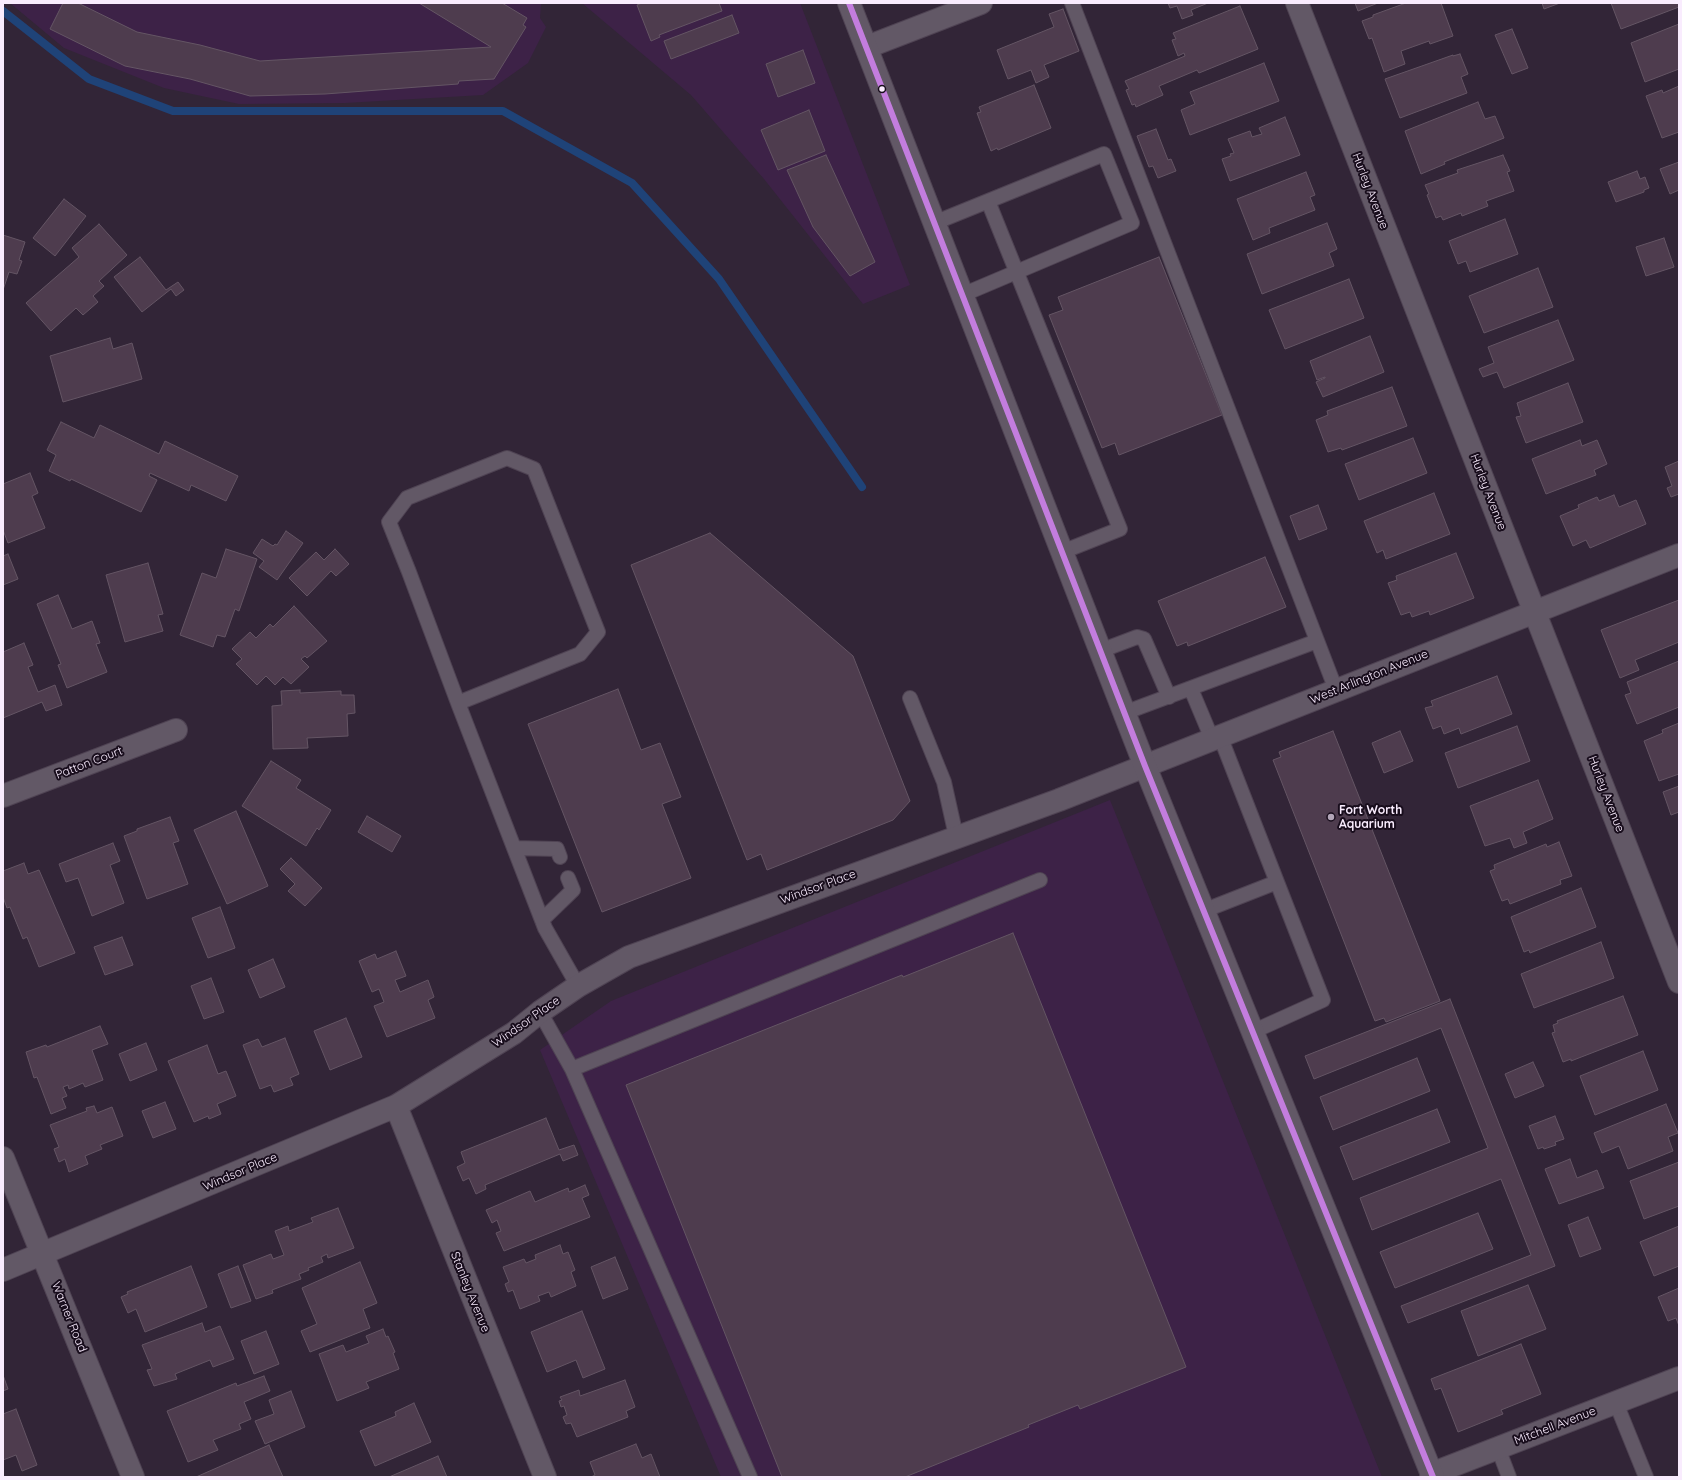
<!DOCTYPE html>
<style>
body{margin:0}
#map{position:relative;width:1682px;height:1480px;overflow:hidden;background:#322537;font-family:Quicksand,sans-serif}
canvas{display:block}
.frame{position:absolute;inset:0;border:4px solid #f9ecfe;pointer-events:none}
</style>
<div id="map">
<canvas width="1682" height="1480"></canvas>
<div class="frame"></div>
</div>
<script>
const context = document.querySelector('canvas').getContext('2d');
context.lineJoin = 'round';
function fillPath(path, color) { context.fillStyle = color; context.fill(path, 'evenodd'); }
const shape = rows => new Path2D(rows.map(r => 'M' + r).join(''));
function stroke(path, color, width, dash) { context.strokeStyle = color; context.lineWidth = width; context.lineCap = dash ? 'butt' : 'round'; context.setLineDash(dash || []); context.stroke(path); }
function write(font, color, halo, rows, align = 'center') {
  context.font = font + ' Quicksand,sans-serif'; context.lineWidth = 4; context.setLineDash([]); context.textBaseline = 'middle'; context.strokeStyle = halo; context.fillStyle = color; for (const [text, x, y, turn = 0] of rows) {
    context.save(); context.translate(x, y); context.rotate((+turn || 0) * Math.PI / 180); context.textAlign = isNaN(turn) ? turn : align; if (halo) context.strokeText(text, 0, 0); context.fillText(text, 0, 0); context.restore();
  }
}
fillPath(shape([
 [10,3,541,3,540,18,546,27,528,63,483,95,345,103,239,104,164,88,64,48],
 [582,3,800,3,910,285,863,304,764,179,691,95],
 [1110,800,1382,1477,721,1477,540,1050,611,1001]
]), '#3d2247');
stroke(shape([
 [3,11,89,79,173,111,503,111,632,183,719,279,862,487]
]), '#1f4378', 8);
const building = shape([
 [63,3,78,3,137,32,200,45,260,61,491,47,419,3,502,3,527,18,523,25,526,27,494,79,459,81,458,84,325,94,250,96,190,79,125,66,50,29,63,3],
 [642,3,719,3,722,11,659,35,660,37,651,41,637,5,642,3],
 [1168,3,1208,3,1191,10,1193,15,1182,19,1177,6,1170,8,1168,3],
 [1355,3,1378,3,1358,11,1355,3],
 [1406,3,1441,3,1453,36,1430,44,1429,41,1401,51,1405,64,1384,72,1372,38,1369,39,1362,21,1373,17,1373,15,1406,3],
 [1542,3,1560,3,1544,9,1542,3],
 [1611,3,1679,3,1679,7,1621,29,1611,3],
 [1240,6,1258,49,1199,73,1197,70,1159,86,1163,95,1136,107,1135,104,1132,105,1126,90,1129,89,1125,81,1185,56,1184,53,1178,56,1172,40,1176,39,1173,33,1240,6],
 [1063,9,1079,51,1044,65,1049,77,1036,83,1031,70,1008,79,997,50,1054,27,1049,14,1063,9],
 [732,15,739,33,671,59,664,41,732,15],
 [1679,24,1679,69,1645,82,1631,43,1679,24],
 [1512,29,1528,68,1512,74,1495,35,1512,29],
 [803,50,815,83,778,97,766,64,803,50],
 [1460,54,1468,74,1461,77,1467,93,1400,118,1385,79,1453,55,1453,56,1460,54],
 [1264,63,1279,101,1190,135,1181,110,1195,104,1190,92,1264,63],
 [1034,85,1051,128,998,150,997,148,991,151,977,113,981,112,979,107,1034,85],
 [1679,86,1679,132,1662,138,1646,96,1662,90,1663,93,1679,86],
 [1478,102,1485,119,1495,116,1504,138,1444,162,1445,164,1421,174,1405,131,1478,102],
 [809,110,825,151,778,170,761,130,809,110],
 [1285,117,1300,155,1230,181,1222,159,1231,156,1230,154,1234,153,1228,139,1250,131,1252,137,1262,134,1259,128,1285,117],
 [1156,129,1168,160,1171,159,1176,171,1158,178,1153,166,1149,167,1137,136,1156,129],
 [826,155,875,262,850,276,813,227,787,170,826,155],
 [1503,155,1510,171,1507,172,1514,191,1486,201,1488,206,1462,216,1461,213,1443,220,1441,216,1436,218,1427,195,1429,194,1425,185,1458,173,1457,170,1503,155],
 [1679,162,1679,190,1670,194,1660,169,1679,162],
 [1637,171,1640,179,1645,177,1649,188,1644,190,1644,192,1616,202,1608,182,1637,171],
 [1306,172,1315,195,1310,197,1315,210,1269,228,1270,233,1253,240,1237,199,1306,172],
 [64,199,86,216,55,256,33,238,64,199],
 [1505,219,1518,254,1470,272,1466,261,1458,264,1449,241,1505,219],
 [1327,223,1337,249,1329,253,1334,266,1262,294,1247,254,1327,223],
 [99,224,127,255,99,281,104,286,93,296,98,302,83,315,76,308,51,331,26,303,79,257,72,248,99,224],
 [3,235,25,242,19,260,22,261,17,274,9,272,3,290,3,235],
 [1664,238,1674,267,1646,276,1636,247,1664,238],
 [140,257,166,290,178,282,184,290,176,296,171,289,142,312,114,277,140,257],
 [1159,257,1222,415,1119,455,1115,443,1102,448,1049,315,1063,310,1058,297,1159,257],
 [1538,268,1553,307,1484,333,1469,296,1538,268],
 [1349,279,1364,318,1285,349,1269,310,1349,279],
 [1558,320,1574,360,1504,388,1497,372,1483,377,1479,369,1494,363,1488,347,1558,320],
 [1370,336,1384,372,1323,397,1316,382,1325,378,1325,377,1317,380,1310,361,1370,336],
 [110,338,113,349,132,343,142,379,63,402,50,356,110,338],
 [1568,383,1583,422,1526,443,1516,417,1521,416,1517,403,1568,383],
 [1392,387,1407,426,1342,450,1341,448,1328,452,1316,420,1328,415,1327,411,1392,387],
 [61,422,94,438,100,425,159,454,165,441,238,476,226,501,191,485,189,491,150,473,149,476,157,480,141,512,71,479,70,481,49,471,56,455,47,450,61,422],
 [1413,438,1427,473,1359,500,1345,464,1413,438],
 [1580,440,1582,446,1597,440,1607,464,1594,470,1596,475,1546,494,1532,459,1580,440],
 [1679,461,1679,494,1671,497,1667,488,1672,486,1665,467,1679,461],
 [30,473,38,493,32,496,45,528,8,543,3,530,3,484,30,473],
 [1434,493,1450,534,1386,559,1383,550,1377,553,1364,521,1434,493],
 [1614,495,1619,507,1636,500,1646,524,1590,548,1586,540,1573,546,1560,516,1579,508,1578,505,1597,497,1599,501,1614,495],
 [1318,505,1327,529,1299,540,1290,516,1318,505],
 [286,531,303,543,277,580,259,567,264,561,253,553,262,539,273,546,275,544,277,545,286,531],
 [710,533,853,656,910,801,893,820,767,870,761,854,747,860,631,565,710,533],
 [226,549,257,559,239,611,235,609,225,637,217,635,213,647,180,635,202,573,216,578,226,549],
 [335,549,349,564,336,576,331,571,307,596,289,578,316,552,324,560,335,549],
 [1456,553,1474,598,1430,615,1429,611,1412,617,1410,612,1401,615,1388,583,1397,580,1396,576,1456,553],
 [8,554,18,579,3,585,3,556,8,554],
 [1265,557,1286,607,1188,646,1187,642,1177,646,1158,601,1265,557],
 [148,563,163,614,158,615,163,631,125,642,106,575,148,563],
 [58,595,72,629,92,621,100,643,96,644,107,672,67,688,58,665,61,664,37,604,58,595],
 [1679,600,1679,642,1635,660,1639,670,1620,678,1601,630,1679,600],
 [294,606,327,641,307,658,305,656,301,659,309,667,291,684,283,677,275,685,266,676,257,685,236,664,242,659,232,649,250,632,256,638,270,624,273,627,294,606],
 [24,643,33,665,28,667,38,692,55,685,62,705,46,711,42,702,3,718,3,652,24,643],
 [1679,661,1679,707,1637,724,1625,695,1631,693,1627,682,1679,661],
 [1497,676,1512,714,1461,734,1459,728,1444,734,1441,726,1433,729,1425,708,1433,706,1431,701,1497,676],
 [618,689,641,750,660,743,681,797,662,804,691,878,602,912,528,724,618,689],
 [300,690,300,693,341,691,341,695,354,695,355,713,347,714,348,736,307,738,308,748,273,749,272,706,282,705,281,691,300,690],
 [1679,723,1679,774,1659,781,1644,741,1663,733,1662,730,1679,723],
 [1517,726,1530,761,1458,788,1445,753,1517,726],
 [1333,731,1440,1001,1386,1022,1384,1018,1375,1021,1273,760,1281,757,1279,752,1333,731],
 [1400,731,1413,761,1384,773,1372,743,1400,731],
 [271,761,301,780,296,788,331,810,319,830,317,828,306,846,242,806,271,761],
 [1538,780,1553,819,1523,832,1527,843,1514,848,1510,838,1485,846,1470,806,1538,780],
 [1679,786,1679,812,1671,815,1663,792,1679,786],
 [236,811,268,886,227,904,194,830,236,811],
 [367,816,401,836,392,852,358,832,367,816],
 [170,817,179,841,173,843,188,884,147,899,124,836,137,831,137,829,170,817],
 [1559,842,1572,876,1560,880,1561,884,1510,904,1508,899,1502,901,1490,871,1495,869,1494,865,1546,844,1547,847,1559,842],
 [113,843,120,861,110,865,124,903,92,916,78,878,66,882,59,864,113,843],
 [291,858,322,888,305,906,288,891,295,884,280,869,291,858],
 [24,863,28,874,39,870,75,953,39,967,27,937,23,939,10,907,7,908,3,897,3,871,24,863],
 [1581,888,1596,927,1530,953,1529,950,1524,952,1511,917,1581,888],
 [220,907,235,948,208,958,192,918,220,907],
 [1013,933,1186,1367,1080,1409,1078,1405,1028,1425,1029,1427,905,1477,782,1477,626,1085,902,975,903,977,1013,933],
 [122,937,133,965,105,975,94,947,122,937],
 [1601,942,1614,978,1534,1008,1521,974,1601,942],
 [396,951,406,976,395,980,400,992,428,980,434,997,428,1000,435,1018,387,1037,374,1006,384,1002,379,989,372,992,359,961,375,954,377,959,396,951],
 [273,959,285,987,260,998,248,970,273,959],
 [211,978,224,1012,204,1019,191,986,211,978],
 [1623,996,1638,1035,1571,1061,1571,1059,1563,1062,1552,1033,1555,1032,1553,1025,1558,1023,1557,1021,1623,996],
 [1450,999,1555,1266,1408,1323,1401,1306,1531,1255,1501,1179,1372,1230,1360,1198,1488,1148,1441,1028,1314,1079,1305,1056,1450,999],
 [346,1018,362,1057,330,1070,314,1031,346,1018],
 [100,1026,108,1044,92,1050,103,1080,85,1087,83,1083,69,1089,68,1085,63,1087,67,1096,62,1098,66,1108,51,1114,37,1077,34,1078,26,1052,46,1045,47,1047,100,1026],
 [285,1038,299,1074,290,1078,293,1085,274,1092,271,1085,260,1089,243,1045,258,1039,262,1047,285,1038],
 [146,1043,157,1070,130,1081,119,1054,146,1043],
 [207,1045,218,1074,226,1071,236,1096,217,1104,221,1114,209,1119,208,1116,194,1122,168,1061,207,1045],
 [1643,1051,1658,1090,1595,1115,1580,1076,1643,1051],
 [1417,1058,1430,1091,1333,1130,1320,1097,1417,1058],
 [1533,1062,1544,1086,1515,1098,1505,1074,1533,1062],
 [165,1102,176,1129,153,1138,142,1111,165,1102],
 [1666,1104,1678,1133,1668,1137,1673,1151,1628,1169,1619,1146,1602,1153,1594,1133,1666,1104],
 [94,1106,97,1113,112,1107,123,1136,100,1145,102,1149,85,1156,88,1164,69,1172,65,1159,59,1162,54,1149,59,1147,50,1125,87,1111,86,1108,94,1106],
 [1437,1109,1450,1142,1353,1180,1340,1147,1437,1109],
 [1555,1116,1564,1139,1555,1142,1556,1145,1544,1149,1543,1147,1538,1149,1529,1126,1555,1116],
 [546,1118,559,1150,574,1145,578,1155,563,1161,560,1154,485,1185,486,1189,476,1194,469,1178,463,1181,457,1167,465,1163,461,1152,546,1118],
 [1570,1159,1577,1178,1597,1170,1604,1188,1559,1204,1545,1169,1570,1159],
 [1679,1162,1679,1206,1644,1219,1630,1181,1679,1162],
 [585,1185,589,1195,582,1198,590,1217,504,1251,496,1233,501,1231,497,1220,492,1223,486,1210,530,1191,535,1202,568,1188,569,1192,585,1185],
 [338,1208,354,1248,328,1258,327,1254,321,1257,323,1262,308,1268,309,1270,299,1274,301,1279,272,1290,273,1293,256,1299,243,1265,271,1254,273,1259,284,1255,275,1231,288,1226,289,1231,313,1222,311,1218,338,1208],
 [1478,1213,1493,1249,1395,1288,1380,1252,1478,1213],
 [1588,1217,1601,1249,1580,1257,1568,1225,1588,1217],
 [1679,1226,1679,1266,1654,1276,1640,1242,1679,1226],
 [560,1245,563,1254,568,1252,575,1270,571,1272,576,1286,551,1297,549,1292,538,1296,540,1301,520,1309,513,1290,508,1292,505,1284,509,1282,503,1267,524,1259,526,1263,536,1259,535,1255,560,1245],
 [615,1257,628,1289,603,1299,591,1267,615,1257],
 [360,1262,377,1303,363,1309,370,1328,310,1352,301,1331,317,1324,302,1288,360,1262],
 [191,1266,207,1307,145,1332,136,1309,128,1313,121,1297,128,1294,127,1292,191,1266],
 [238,1266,251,1301,231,1308,218,1274,238,1266],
 [1528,1285,1546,1329,1478,1356,1461,1311,1528,1285],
 [1679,1288,1679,1326,1676,1318,1668,1321,1658,1297,1679,1288],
 [582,1311,605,1369,583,1378,576,1360,547,1372,531,1332,582,1311],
 [202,1323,205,1332,220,1326,234,1359,213,1367,210,1360,175,1374,177,1379,154,1386,147,1370,152,1369,142,1345,202,1323],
 [383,1329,386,1337,388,1336,395,1352,393,1353,399,1369,366,1382,369,1388,337,1401,319,1354,343,1345,346,1352,369,1343,366,1336,383,1329],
 [266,1331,279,1364,254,1374,241,1341,266,1331],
 [1521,1344,1541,1394,1501,1410,1503,1414,1458,1432,1441,1388,1435,1390,1431,1379,1521,1344],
 [3,1375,8,1389,3,1391,3,1375],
 [264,1376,270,1391,244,1402,251,1419,239,1424,241,1429,213,1440,218,1450,188,1462,167,1411,236,1383,237,1386,264,1376],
 [625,1380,635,1407,626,1411,628,1417,577,1437,571,1423,566,1424,563,1417,567,1415,564,1406,561,1407,559,1401,562,1400,560,1397,579,1390,580,1396,625,1380],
 [291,1391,305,1427,265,1444,255,1421,274,1414,269,1400,291,1391],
 [414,1403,431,1442,375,1466,360,1431,396,1416,395,1412,414,1403],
 [16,1409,37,1465,22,1471,16,1455,3,1460,3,1414,16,1409],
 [636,1444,642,1458,651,1454,660,1477,591,1477,595,1475,590,1462,636,1444],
 [269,1445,283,1477,196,1477,269,1445],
 [438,1456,447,1477,389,1477,438,1456]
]);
fillPath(building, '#4e3c4e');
stroke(building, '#645564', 1);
const service = shape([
 [1072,3,1336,690],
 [988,201,1120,529,1062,552],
 [934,223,1104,154,1132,223,962,295],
 [1100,651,1137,637,1144,639,1169,697],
 [1191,689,1212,739],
 [910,698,944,782,956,836],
 [458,703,580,654,598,632,534,469,507,458,407,498,389,522,409,572,458,703,545,928,578,986],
 [1124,713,1317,641],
 [1220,736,1323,1000,1252,1032],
 [514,848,557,849,560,857],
 [1203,911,1277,882],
 [542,920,573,890,568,878],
 [540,1012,572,1069,750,1477],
 [572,1069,1040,880],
 [1616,1403,1646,1477],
 [1498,1448,1509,1477]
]);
const minor = shape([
 [1297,3,1679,982],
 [867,47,981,3],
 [3,796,176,730],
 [396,1106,545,1477],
 [3,1158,133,1477],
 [3,1270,396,1106,514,1033,540,1012,578,986,629,957,1059,800,1679,555],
 [1431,1474,1679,1378]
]);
const secondary = shape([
 [849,3,1145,766,1433,1477]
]);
stroke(service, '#4f4353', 16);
stroke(minor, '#4f4353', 24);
stroke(secondary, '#4f4353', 24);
stroke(service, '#625866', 14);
stroke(minor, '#625866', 22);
stroke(secondary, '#625866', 22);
stroke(shape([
 [849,3,1145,766,1433,1477]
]), '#c37dde', 6);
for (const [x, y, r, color] of [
 [882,89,3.5,"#f9ecfe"],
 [1331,817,4,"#b3a6b8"]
]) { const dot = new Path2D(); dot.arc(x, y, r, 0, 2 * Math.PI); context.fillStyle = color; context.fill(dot); stroke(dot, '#180d1c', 1.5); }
write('12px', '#f9ecfe', '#180d1c', [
 ["Hurley Avenue",1370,191,69],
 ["Hurley Avenue",1488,492,69],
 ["West Arlington Avenue",1369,677,-22],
 ["Patton Court",89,763,-21],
 ["Hurley Avenue",1606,794,69],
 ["Windsor Place",818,887,-20],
 ["Windsor Place",526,1022,-35],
 ["Windsor Place",240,1172,-23],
 ["Stanley Avenue",470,1292,68],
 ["Warner Road",69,1317,68],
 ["Mitchell Avenue",1555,1426,-21]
]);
write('bold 12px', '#f9ecfe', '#180d1c', [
 ["Fort Worth",1339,810],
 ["Aquarium",1339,824]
], 'left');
</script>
